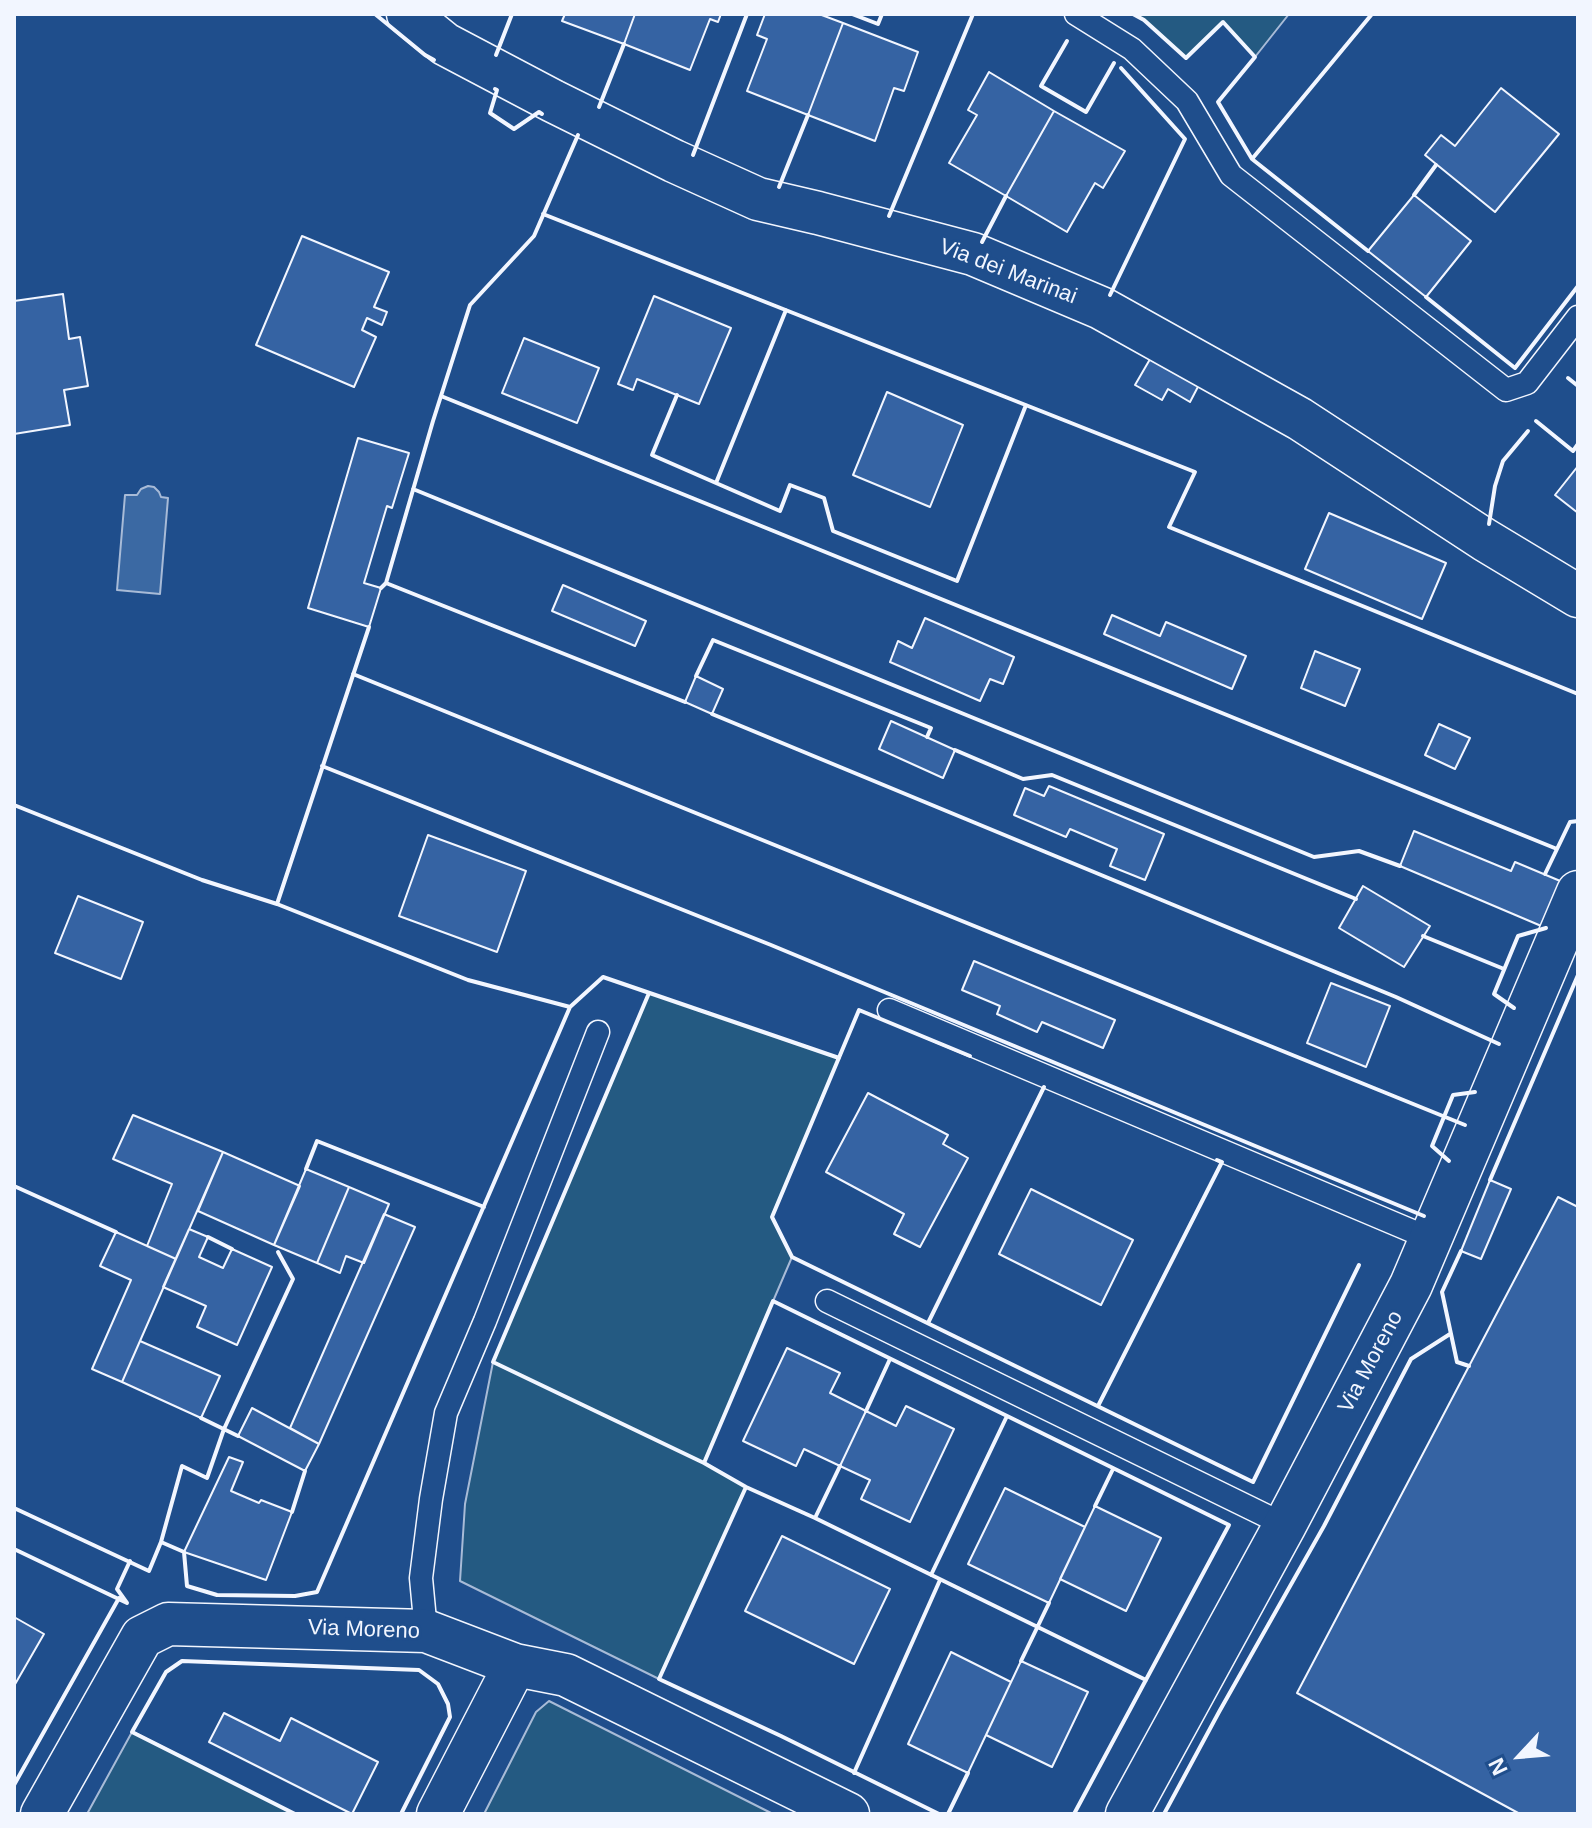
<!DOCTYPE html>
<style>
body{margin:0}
#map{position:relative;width:1592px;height:1828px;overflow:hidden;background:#1f4e8c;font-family:Arial,sans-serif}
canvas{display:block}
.frame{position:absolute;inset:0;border:16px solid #f2f6ff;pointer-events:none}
.north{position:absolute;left:1480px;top:1716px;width:80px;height:80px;-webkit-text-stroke:6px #1f4e8c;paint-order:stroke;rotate:244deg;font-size:22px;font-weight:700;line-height:32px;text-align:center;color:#f2f6ff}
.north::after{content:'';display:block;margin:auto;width:28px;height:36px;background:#f2f6ff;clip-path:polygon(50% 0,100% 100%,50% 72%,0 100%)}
</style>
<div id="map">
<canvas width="1592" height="1828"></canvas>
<div class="frame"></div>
<div class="north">N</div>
</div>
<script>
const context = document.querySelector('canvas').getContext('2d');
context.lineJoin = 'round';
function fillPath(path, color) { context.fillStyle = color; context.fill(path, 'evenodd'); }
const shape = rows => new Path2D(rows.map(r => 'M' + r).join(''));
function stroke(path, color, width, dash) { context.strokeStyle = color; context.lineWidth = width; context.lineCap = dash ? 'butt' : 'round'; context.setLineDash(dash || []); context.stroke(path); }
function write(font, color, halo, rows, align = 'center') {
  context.font = font + ' Arial,sans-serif'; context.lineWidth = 6; context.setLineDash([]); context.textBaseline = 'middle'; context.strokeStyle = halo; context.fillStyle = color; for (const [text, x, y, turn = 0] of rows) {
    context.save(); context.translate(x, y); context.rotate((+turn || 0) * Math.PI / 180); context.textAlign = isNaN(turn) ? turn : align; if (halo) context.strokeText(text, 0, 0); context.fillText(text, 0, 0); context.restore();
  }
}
const green = shape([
 [1133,14,1289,14,1255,57,1223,22,1186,58,1144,20,1133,14],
 [649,993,839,1058,772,1216,792,1257,704,1462,746,1487,659,1679,460,1581,465,1504,493,1362,649,993],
 [549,1701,773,1814,484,1814,536,1712,549,1701],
 [132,1732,133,1732,295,1814,87,1814,132,1732]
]);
fillPath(green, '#245a82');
stroke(green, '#a8bbd7', 2);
const water = shape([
 [148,486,154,487,159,492,161,497,168,498,160,594,117,590,125,495,137,495,141,489,148,486]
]);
fillPath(water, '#3b69a3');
stroke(water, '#a8bbd7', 2);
const building = shape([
 [565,14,635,14,624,44,562,21,565,14],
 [635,14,721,14,718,22,710,19,690,70,624,44,635,14],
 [765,14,819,14,843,23,808,115,747,91,767,39,757,35,765,14],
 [843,23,918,52,904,91,894,88,875,141,808,115,843,23],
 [989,72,1054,111,1006,196,949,163,977,115,968,110,989,72],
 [1501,88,1559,134,1495,212,1425,155,1441,135,1455,146,1501,88],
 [1054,111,1125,151,1103,188,1095,183,1067,232,1006,196,1054,111],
 [1414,195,1471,241,1426,297,1368,251,1414,195],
 [302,236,389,272,374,307,387,312,382,325,367,318,362,330,376,337,354,387,256,345,302,236],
 [63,294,69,339,80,337,88,386,64,390,70,425,14,434,14,301,63,294],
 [654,296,731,328,699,404,637,379,633,390,618,384,654,296],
 [524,338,599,368,577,423,502,393,524,338],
 [1153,354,1201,381,1190,402,1168,389,1162,400,1135,385,1153,354],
 [887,392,963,425,930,507,853,475,887,392],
 [358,438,409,453,392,508,387,506,364,583,381,588,369,627,308,608,358,438],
 [1578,466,1578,513,1555,495,1578,466],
 [1329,513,1446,563,1422,619,1305,569,1329,513],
 [563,585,646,621,635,646,552,611,563,585],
 [1112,615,1160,636,1166,622,1246,656,1232,689,1104,634,1112,615],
 [925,618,1014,657,1003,684,990,679,980,701,890,662,898,641,912,648,925,618],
 [1315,651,1360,669,1345,706,1301,688,1315,651],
 [696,676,723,689,712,714,685,702,696,676],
 [891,721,955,750,943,778,879,749,891,721],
 [1439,724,1470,738,1455,769,1425,755,1439,724],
 [1049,786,1164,834,1145,880,1110,866,1117,849,1070,829,1066,837,1014,815,1025,788,1044,796,1049,786],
 [1414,831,1511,871,1515,862,1565,883,1546,928,1400,866,1414,831],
 [428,835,526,871,497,952,399,916,428,835],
 [1363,886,1430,926,1404,967,1339,928,1363,886],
 [78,896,143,922,121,979,55,953,78,896],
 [974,961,1115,1020,1103,1048,1042,1022,1037,1032,997,1014,1000,1006,962,990,974,961],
 [1331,983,1390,1006,1366,1067,1307,1043,1331,983],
 [868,1093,948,1135,943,1144,968,1158,920,1247,894,1234,904,1214,826,1172,868,1093],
 [133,1115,223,1152,176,1259,147,1246,172,1184,113,1159,133,1115],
 [223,1152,300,1186,274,1245,198,1211,223,1152],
 [306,1169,349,1187,317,1263,274,1245,306,1169],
 [1490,1180,1511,1189,1481,1259,1461,1251,1490,1180],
 [349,1187,389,1204,364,1263,346,1256,340,1273,317,1263,349,1187],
 [1031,1189,1133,1240,1101,1305,999,1254,1031,1189],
 [1558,1197,1578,1207,1578,1814,1520,1814,1297,1693,1558,1197],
 [384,1214,415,1227,319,1444,290,1428,384,1214],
 [189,1229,208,1237,199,1257,223,1268,232,1249,272,1267,237,1345,197,1327,206,1306,163,1287,189,1229],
 [116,1232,176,1259,122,1382,92,1369,131,1280,100,1266,116,1232],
 [140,1341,220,1376,201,1418,122,1382,140,1341],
 [787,1348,840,1373,830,1393,866,1411,840,1466,804,1449,796,1466,743,1441,787,1348],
 [906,1406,954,1429,910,1522,861,1499,870,1480,840,1466,866,1411,896,1426,906,1406],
 [252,1408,319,1444,305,1471,238,1436,252,1408],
 [229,1457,243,1462,231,1491,259,1503,261,1500,292,1512,266,1580,184,1552,229,1457],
 [1005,1488,1085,1527,1049,1603,968,1564,1005,1488],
 [1095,1506,1161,1538,1126,1611,1060,1579,1095,1506],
 [782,1536,890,1589,854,1664,745,1611,782,1536],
 [14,1617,44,1634,14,1686,14,1617],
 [951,1652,1011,1682,968,1773,908,1744,951,1652],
 [1021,1661,1088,1692,1052,1767,986,1735,1021,1661],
 [224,1713,280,1741,291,1718,378,1762,352,1814,209,1742,224,1713]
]);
fillPath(building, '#3563a3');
stroke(building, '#f2f6ff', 2);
const service = shape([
 [1076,14,1132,49,1187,101,1231,175,1506,390,1527,383,1578,317],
 [889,1010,1431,1239],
 [827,1301,1285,1525],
 [426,1631,421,1578,431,1499,446,1413,485,1321,598,1032]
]);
const minor = shape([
 [408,14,445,44,553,101,674,161,758,199,818,213,973,254,1101,308,1300,419,1485,540,1578,596],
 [42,1814,142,1637,168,1624,426,1631,515,1665,566,1675,848,1814],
 [438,1814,515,1665],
 [1127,1814,1285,1525,1411,1285,1578,892]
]);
stroke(service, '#f2f6ff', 25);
stroke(minor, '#f2f6ff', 45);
stroke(service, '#1f4e8c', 22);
stroke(minor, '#1f4e8c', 42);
stroke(shape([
 [375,14,425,55,434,60],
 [852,14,878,24,882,14],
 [1133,14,1144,20,1186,58,1223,22,1255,57,1218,102,1252,159],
 [1067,41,1041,86,1086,112,1114,63],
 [496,55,512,14],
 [495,89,497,90,490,113,514,129,539,112,542,114],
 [599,107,624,44],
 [693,155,747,14],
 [779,187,808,115],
 [1414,195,1436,165],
 [543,214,1195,472,1169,527,1578,694],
 [889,216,973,14],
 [982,242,1006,196],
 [1368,251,1252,159,1372,14],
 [1110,295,1185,139,1121,68],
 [1426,297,1515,368,1578,286],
 [1568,378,1578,386],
 [677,395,652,455,780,511,790,485,824,498,833,531,957,581,1026,405],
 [441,396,1557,849],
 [1536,421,1573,451,1578,444],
 [716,483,786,310],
 [413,489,1314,857,1359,851,1400,866],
 [1489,524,1495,486,1503,461,1528,431],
 [386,583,685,702],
 [381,588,386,583,433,421,470,305,534,236,578,135],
 [353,674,1465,1125],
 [696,676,713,640,931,728,927,737],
 [712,714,1396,997,1499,1044],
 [955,750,1023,779,1052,775,1356,899],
 [322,766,771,945,1424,1216],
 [14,805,202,880,277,904,468,980,570,1007,317,1592,295,1596,217,1595,187,1586,184,1552,161,1542],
 [1545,874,1570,822,1578,821],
 [277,904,369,627],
 [1423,936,1504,969],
 [649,993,493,1362,704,1463,746,1487,815,1518,1146,1680],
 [570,1007,603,977,839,1058],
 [1514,1008,1494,994,1518,936,1546,928],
 [970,1056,859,1010,772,1217,792,1257,1253,1482,1359,1265],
 [1449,1161,1432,1146,1453,1095,1475,1092],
 [306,1169,317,1141,484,1207],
 [1490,1180,1578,975],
 [14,1186,116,1232],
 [208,1237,232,1249],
 [1461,1251,1442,1292,1457,1362,1469,1366],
 [928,1323,1044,1087],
 [1098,1406,1222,1162,1217,1160],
 [866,1411,890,1359],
 [201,1418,238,1436],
 [704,1463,773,1301,1229,1525,1074,1814],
 [746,1487,659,1679,781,1736,939,1814],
 [1095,1506,1113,1469],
 [14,1508,149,1571,161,1542,182,1466,207,1478,224,1429,293,1279,278,1252],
 [292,1512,305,1471],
 [815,1518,840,1466],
 [14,1549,127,1603,117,1589,130,1561],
 [931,1575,1007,1416],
 [1021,1661,1049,1603],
 [854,1773,940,1580],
 [14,1785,119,1598],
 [295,1814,132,1732,166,1672,182,1661,419,1670,438,1684,448,1704,450,1717,401,1814],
 [948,1814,968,1773],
 [1164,1814,1219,1712,1324,1526,1411,1359,1450,1334]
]), '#f2f6ff', 4);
write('22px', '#f2f6ff', '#1f4e8c', [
 ["Via dei Marinai",1008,272,21],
 ["Via Moreno",1371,1362,-62],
 ["Via Moreno",364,1630,2]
]);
</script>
